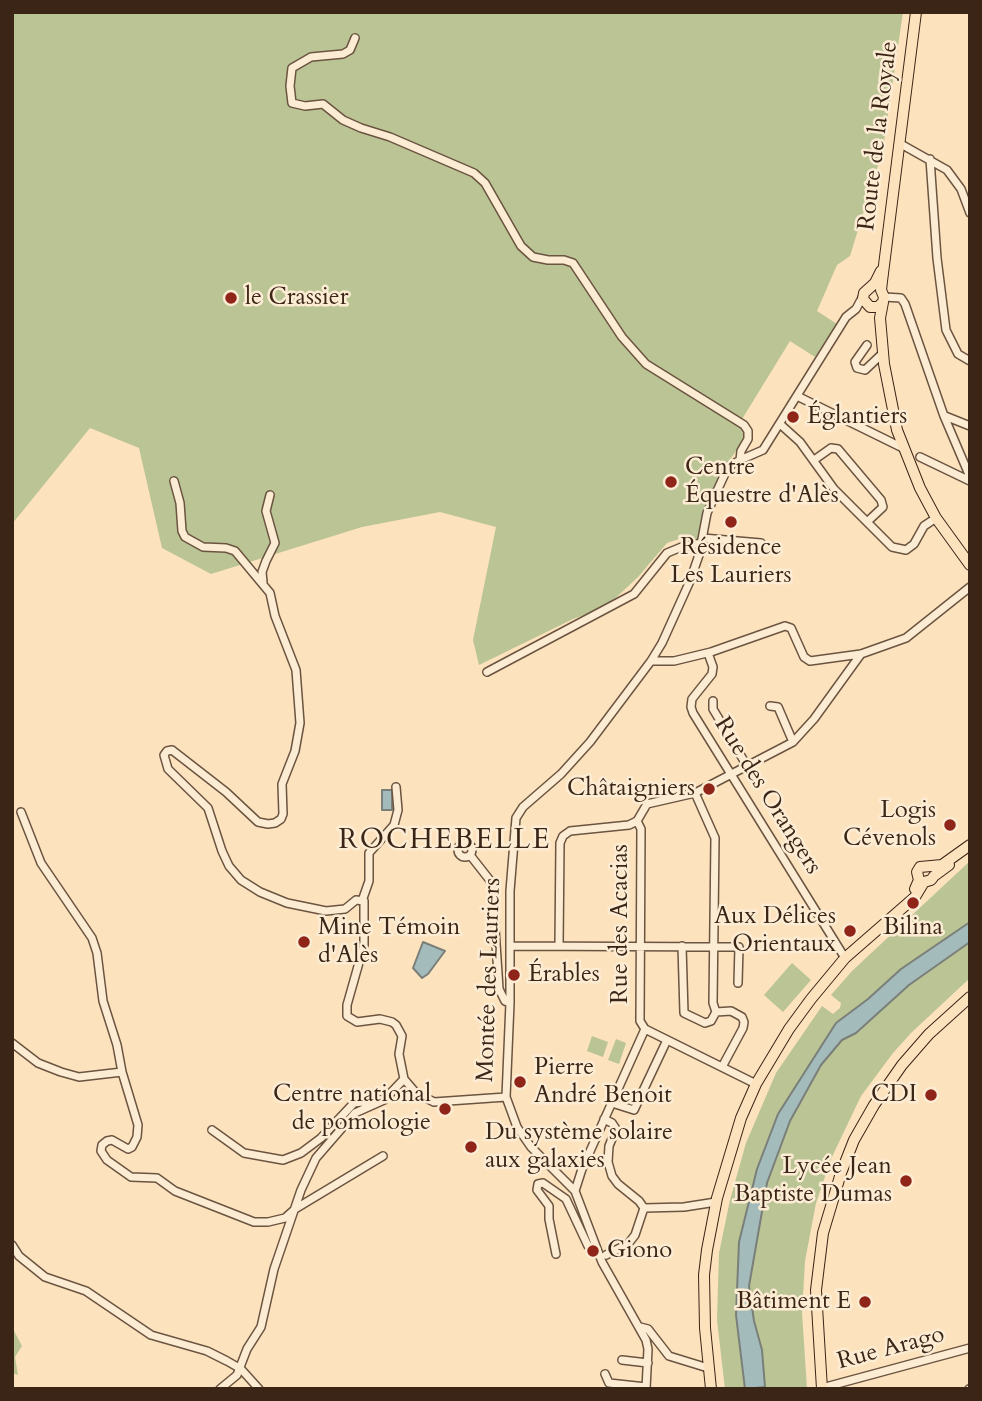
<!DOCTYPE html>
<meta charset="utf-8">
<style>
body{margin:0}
#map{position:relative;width:982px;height:1401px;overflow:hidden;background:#fce2bd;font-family:Cardo,serif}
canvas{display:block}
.frame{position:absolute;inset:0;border:14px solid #3b2516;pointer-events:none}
</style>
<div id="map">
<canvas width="982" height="1401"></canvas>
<div class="frame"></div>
</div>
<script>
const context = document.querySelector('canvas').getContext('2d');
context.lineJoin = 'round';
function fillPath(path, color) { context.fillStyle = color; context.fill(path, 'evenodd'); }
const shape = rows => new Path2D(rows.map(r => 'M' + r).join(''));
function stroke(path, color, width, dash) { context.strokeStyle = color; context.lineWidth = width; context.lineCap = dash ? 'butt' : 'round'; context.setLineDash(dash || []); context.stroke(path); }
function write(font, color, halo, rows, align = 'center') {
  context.font = font + ' Cardo,serif'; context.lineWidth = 5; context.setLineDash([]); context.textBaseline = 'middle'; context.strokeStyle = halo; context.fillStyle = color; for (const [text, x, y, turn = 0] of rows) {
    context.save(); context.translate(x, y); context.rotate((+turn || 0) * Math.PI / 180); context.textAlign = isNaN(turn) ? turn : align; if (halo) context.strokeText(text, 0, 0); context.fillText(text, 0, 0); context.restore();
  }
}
fillPath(shape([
 [12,12,903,12,883,149,850,256,837,265,817,311,837,324,815,357,790,341,739,424,745,427,746,437,724,468,711,496,698,539,679,539,667,543,638,577,606,607,573,619,479,665,473,640,496,527,440,512,362,527,211,574,162,548,139,448,90,428,12,524],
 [970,861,970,922,901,969,868,999,836,1023,757,1169,739,1242,736,1315,745,1389,725,1389,717,1320,719,1253,730,1200,746,1143,776,1073,822,1006,833,1014,840,1008,841,1003,831,995,852,971],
 [970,942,970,978,911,1033,893,1053,861,1096,831,1159,816,1203,805,1261,802,1313,807,1389,758,1389,759,1386,764,1387,762,1350,754,1321,749,1286,767,1183,790,1122,821,1065,842,1040,856,1033,909,985],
 [792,963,811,980,783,1012,764,995],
 [592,1036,608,1042,603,1057,587,1051],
 [616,1039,626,1043,619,1064,608,1060],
 [12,1327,22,1346,15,1357,18,1375,12,1373]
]), '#bac495');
const water = shape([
 [382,790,392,790,392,810,382,810,382,790],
 [970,922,970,942,909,985,856,1033,842,1040,821,1065,790,1121,767,1183,749,1286,754,1321,762,1350,765,1387,745,1389,736,1315,739,1242,757,1169,778,1114,836,1023,868,999,901,969,970,922],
 [423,942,445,951,428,974,422,978,413,968,423,942]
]);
fillPath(water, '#a4bbbb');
stroke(water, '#7a7f79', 2);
const minor = shape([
 [355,38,350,50,343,54,311,57,292,68,290,86,292,103,305,106,323,104,343,120,361,128,390,137,474,173,485,183,521,246,533,257,548,260,564,260,573,263,622,337,646,364,744,425,748,431,748,439,741,451,740,460],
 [899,143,947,170,961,189,970,213],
 [930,159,937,258,946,330,958,354,970,361],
 [884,297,901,298,905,304,944,416,970,477],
 [867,345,855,362,857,368,865,370,883,353],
 [797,396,903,448],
 [945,416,970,426],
 [780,424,800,442,834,489,892,547,906,550,914,544,924,526,936,518],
 [920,457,970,481],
 [814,460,831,448,838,449,881,500,883,507,867,522],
 [174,481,180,503,182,531,185,537,203,547,226,548,235,551,270,593,275,616,296,670,300,723,295,751,282,784,283,814,281,819,275,823,268,824,258,822,226,792,172,750,167,751,164,755,168,769,208,808,222,851,229,866,241,880,260,892,287,903,326,911,345,909,356,900,364,901,364,945,347,1005,347,1016,357,1022,380,1019,392,1022,396,1025,402,1036,399,1054,404,1079,416,1093,434,1102,506,1097],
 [703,538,761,543],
 [263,582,262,572,266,561,275,543,266,511,270,495],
 [708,653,713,667,712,674,692,699,691,707,693,713,845,958],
 [651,661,674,661,711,652,785,626,791,628,804,657,810,661,861,654,906,638,970,587],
 [487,672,634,594,667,553,684,546,702,543],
 [713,701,713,709,747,766],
 [770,706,778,707,793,742],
 [21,812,41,863,92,938,97,953,103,1001,117,1045,122,1072],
 [637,821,641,829,640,1021,645,1029,756,1084],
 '458 850a7 7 0 1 1 14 0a7 7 0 1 1-14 0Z',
 [470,855,492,883,499,989,505,1001,510,1003],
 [362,901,369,881,369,853,394,825,398,810,396,787],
 [510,946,739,947,738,983],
 [559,946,560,843,563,836,570,831,629,825,637,821,647,804,695,793,793,742,814,719,861,654],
 [682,946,684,1013,705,1023,711,1021,716,1012,713,1003,715,838,695,793],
 [716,1012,731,1011,742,1017,744,1022,743,1028,722,1067],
 [12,1043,38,1063,61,1072,79,1077,122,1072,138,1125,137,1137,132,1147,128,1149,112,1140,107,1141,102,1145,101,1151,107,1160,131,1177,157,1178,175,1191,254,1222,268,1222,285,1218,295,1209,383,1156],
 [612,1103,634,1110,667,1040],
 [604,1119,612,1123,616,1129,609,1146,608,1162,612,1176,618,1184,639,1201,644,1208],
 [212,1130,244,1153,283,1160,301,1153,321,1138,354,1103,380,1100],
 [575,1191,582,1169,645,1029],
 [12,1245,19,1256,45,1277,86,1291,151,1335,207,1351,227,1361,241,1369,259,1389],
 [556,1254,549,1219,549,1206,537,1190,538,1184,543,1183,566,1199,588,1246,596,1247],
 [606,1255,628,1244,635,1235,644,1208,684,1207,716,1202],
 [640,1327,648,1329,669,1356,708,1368],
 [622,1360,648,1363],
 [605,1374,609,1383,646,1387],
 [822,1388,970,1348],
 [220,1389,237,1375,247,1349,261,1327,274,1269,301,1190,316,1158,355,1113,384,1100,404,1079],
 [646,1389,648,1349,646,1340,602,1262,575,1191,531,1147,517,1127,506,1097,510,1003,510,891,516,818,523,807,561,774,590,742,651,661,662,643,690,581,699,555,707,513,728,467,740,460,763,450,846,317,856,309,863,296],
 [969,1389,970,1389]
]);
const major = shape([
 [916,12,882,281,881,290,884,297,880,318,884,364,897,430,920,488,936,518,970,565],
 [881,271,875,283,864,293,863,299,870,307,878,307,882,303],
 [924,882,931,880,934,876,949,865],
 [915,889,919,880,917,872,920,867,942,865,970,845],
 [711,1389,705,1328,704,1275,707,1250,717,1198,741,1118,756,1084,789,1029,811,999,845,958,915,897,924,882],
 [822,1389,816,1290,823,1233,841,1173,854,1140,874,1105,902,1065,929,1034,970,997]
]);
stroke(minor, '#6b5440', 10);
stroke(major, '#3b2516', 12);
stroke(minor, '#fdecd4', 7);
stroke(major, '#fce2bd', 10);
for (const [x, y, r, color] of [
 [231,298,7,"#8f2418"],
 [793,417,7,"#8f2418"],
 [671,482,7,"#8f2418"],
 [731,522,7,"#8f2418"],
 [709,789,7,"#8f2418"],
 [950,825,7,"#8f2418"],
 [913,903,7,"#8f2418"],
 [850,931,7,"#8f2418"],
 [304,942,7,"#8f2418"],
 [514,975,7,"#8f2418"],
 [520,1082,7,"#8f2418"],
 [931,1095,7,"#8f2418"],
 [445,1109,7,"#8f2418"],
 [471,1147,7,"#8f2418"],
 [906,1181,7,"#8f2418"],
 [593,1251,7,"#8f2418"],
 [865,1302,7,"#8f2418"]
]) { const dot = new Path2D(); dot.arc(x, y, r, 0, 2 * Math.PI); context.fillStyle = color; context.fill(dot); stroke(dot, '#fdecd4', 2.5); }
write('24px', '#3b2516', '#fdecd4', [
 ["Route de la Royale",879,136,-83],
 ["Rue des Orangers",767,796,58],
 ["Rue des Acacias",621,924,-90],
 ["Montée des Lauriers",490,980,-88],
 ["Rue Arago",891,1349,-15]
]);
write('24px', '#3b2516', '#fdecd4', [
 ["le Crassier",245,298],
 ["Églantiers",807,417],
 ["Centre",685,468],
 ["Équestre d'Alès",685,496],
 ["Résidence",731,548,"center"],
 ["Les Lauriers",731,576,"center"],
 ["Châtaigniers",695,789,"right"],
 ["Logis",936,811,"right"],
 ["Cévenols",936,839,"right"],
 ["Aux Délices",836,917,"right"],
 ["Orientaux",836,945,"right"],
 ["Mine Témoin",318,928],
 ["d'Alès",318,956],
 ["Bilina",913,928,"center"],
 ["Érables",528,975],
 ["Pierre",534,1068],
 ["André Benoit",534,1096],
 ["Centre national",431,1095,"right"],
 ["de pomologie",431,1123,"right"],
 ["CDI",917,1095,"right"],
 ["Du système solaire",485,1133],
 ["aux galaxies",485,1161],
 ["Lycée Jean",892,1167,"right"],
 ["Baptiste Dumas",892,1195,"right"],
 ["Giono",607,1251],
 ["Bâtiment E",851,1302,"right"]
], 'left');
context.letterSpacing = '2px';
write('28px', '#3b2516', '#fdecd4', [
 ["ROCHEBELLE",445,842]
]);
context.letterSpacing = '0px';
</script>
